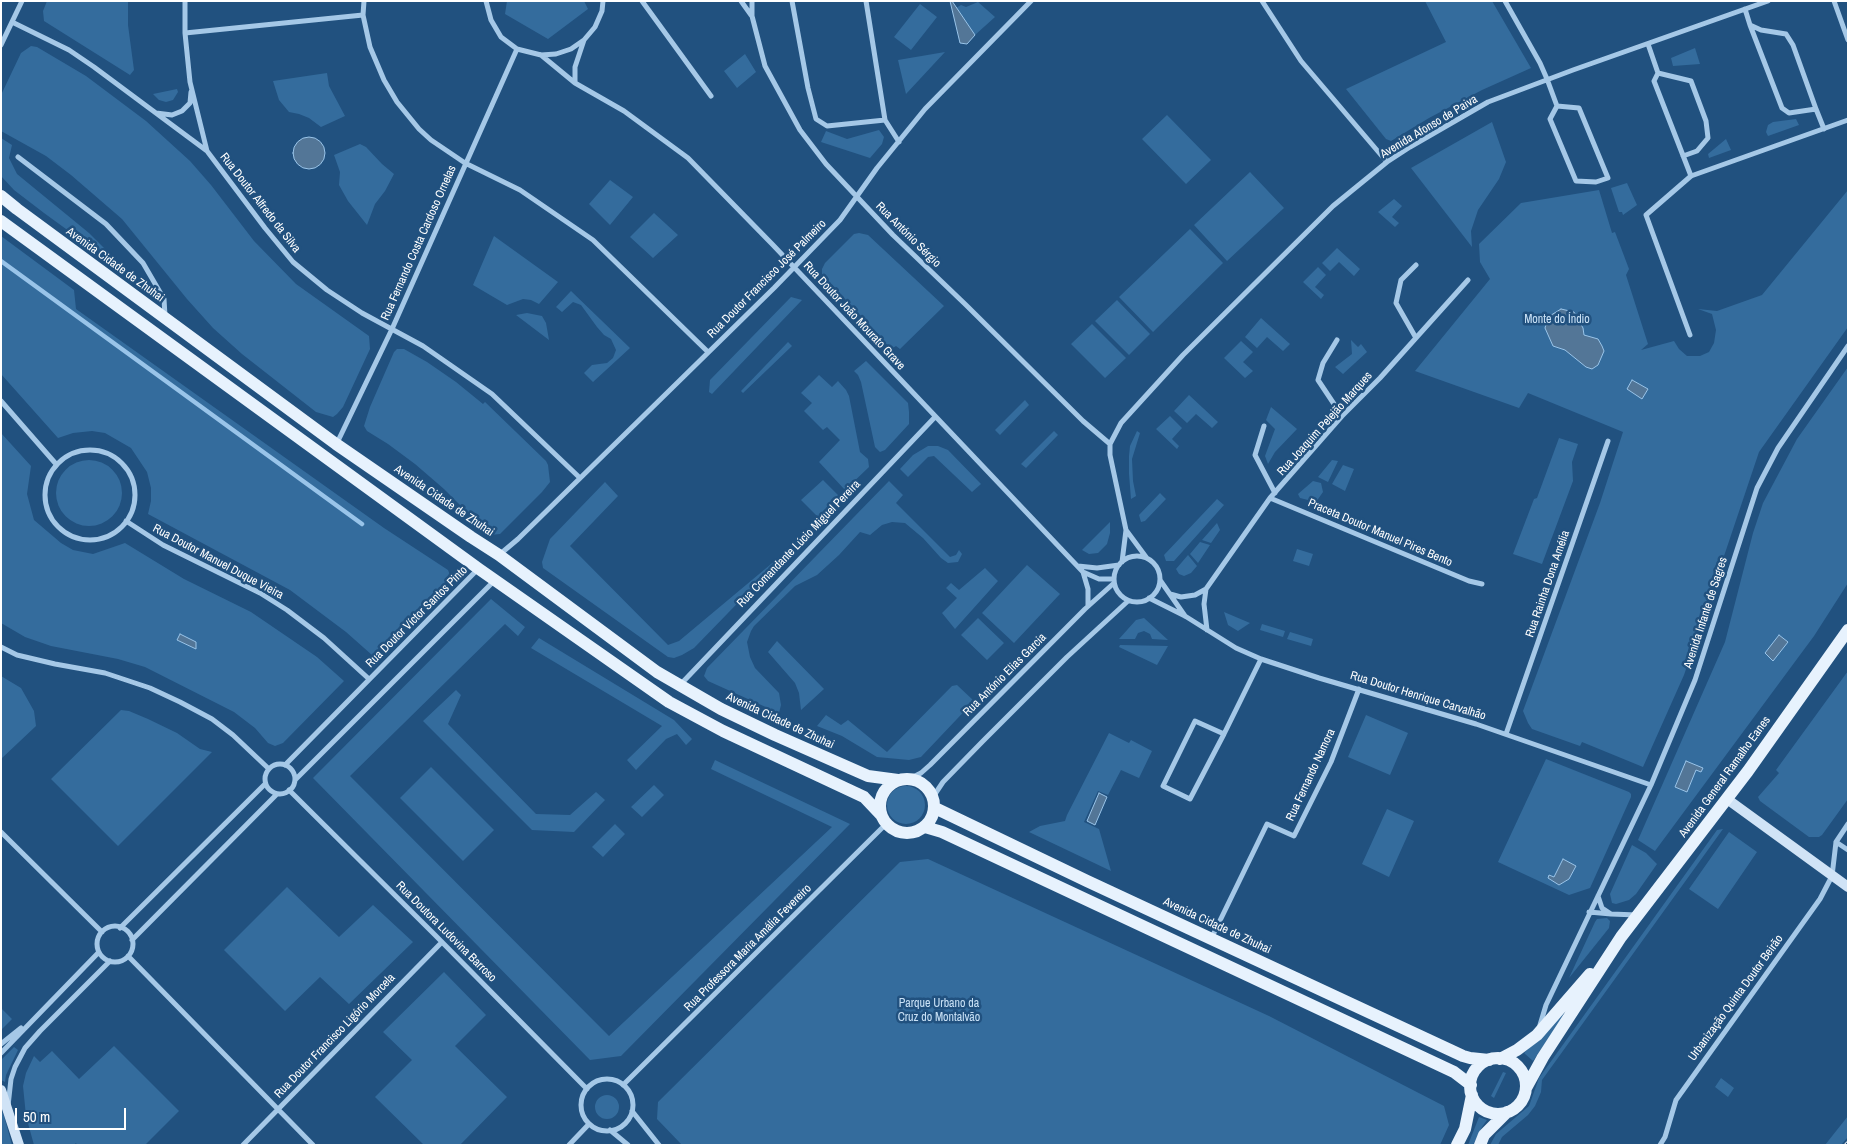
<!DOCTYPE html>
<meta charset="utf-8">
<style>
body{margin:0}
#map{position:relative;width:1849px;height:1146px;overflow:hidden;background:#21517f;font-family:"Archivo Narrow",sans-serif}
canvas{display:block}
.frame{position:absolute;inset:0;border:2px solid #fff;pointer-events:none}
.scale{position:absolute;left:15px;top:1108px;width:111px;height:22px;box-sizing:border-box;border:2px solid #fff;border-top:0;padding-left:6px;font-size:15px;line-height:18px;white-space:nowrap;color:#fff;-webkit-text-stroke:4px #21517f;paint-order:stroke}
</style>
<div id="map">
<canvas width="1849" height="1146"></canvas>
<div class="frame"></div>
<div class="scale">50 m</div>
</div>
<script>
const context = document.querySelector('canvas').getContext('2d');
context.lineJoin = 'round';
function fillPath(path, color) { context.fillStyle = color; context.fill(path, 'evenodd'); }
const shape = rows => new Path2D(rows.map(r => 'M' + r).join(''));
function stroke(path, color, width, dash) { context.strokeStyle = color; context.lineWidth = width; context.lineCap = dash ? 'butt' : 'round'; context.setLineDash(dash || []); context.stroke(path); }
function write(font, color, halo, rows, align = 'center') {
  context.font = font + ' "Archivo Narrow",sans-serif'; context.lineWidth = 5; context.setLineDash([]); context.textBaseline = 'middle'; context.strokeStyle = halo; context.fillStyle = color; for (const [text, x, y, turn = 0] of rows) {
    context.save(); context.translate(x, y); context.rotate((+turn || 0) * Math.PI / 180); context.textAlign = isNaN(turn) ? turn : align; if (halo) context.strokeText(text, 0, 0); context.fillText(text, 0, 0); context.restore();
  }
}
fillPath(shape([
 [47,1,128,1,128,25,134,70,130,75,44,21,43,11],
 [507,1,584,1,588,9,548,39,505,14],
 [1425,1,1492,1,1531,68,1482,90,1429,118,1391,141,1386,139,1346,89,1446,42],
 [978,2,995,17,975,35,956,8,961,5,966,7],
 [920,4,937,17,911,50,894,37],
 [31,46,37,47,86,76,146,121,190,161,211,185,254,241,296,284,369,336,370,349,343,407,337,414,333,417,316,412,242,354,213,328,187,299,122,219,71,175,46,156,1,131,1,95,21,53],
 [1695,48,1700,64,1673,66,1671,58],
 [945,52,906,94,898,60],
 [745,54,756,72,737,88,724,71],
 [327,73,329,86,345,116,321,127,309,118,299,114,289,112,279,100,273,81],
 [177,89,178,92,173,100,166,102,159,100,153,94],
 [1167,115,1211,160,1186,184,1142,139],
 [1796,119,1799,125,1768,136,1766,132,1768,125,1773,122],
 [1492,122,1506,162,1499,179,1478,210,1471,231,1472,247,1411,168],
 [879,130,884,137,882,144,870,158,821,142,826,131,847,139],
 [1,138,12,145,9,158,17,174,89,233,114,258,119,264,117,266,44,213,14,190,1,176],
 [1726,139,1731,150,1709,158,1708,154],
 [360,144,366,147,382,164,394,174,385,191,375,204,367,225,348,201,339,185,340,172,334,155],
 [1250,172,1284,208,1227,261,1194,225],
 [610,180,633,197,610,225,589,204],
 [1627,183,1637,205,1623,215,1622,212,1619,212,1611,188],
 [1599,190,1612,233,1615,232,1629,269,1626,275,1648,344,1641,350,1674,341,1679,349,1687,356,1700,356,1709,352,1714,343,1716,330,1712,314,1698,309,1717,311,1762,295,1848,190,1848,327,1759,452,1684,675,1643,767,1582,742,1580,746,1532,729,1528,723,1523,711,1600,503,1623,432,1528,393,1519,408,1415,371,1490,279,1480,262,1479,244,1521,203],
 [1394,199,1402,206,1392,217,1399,223,1395,227,1378,212],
 [654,213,678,235,653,258,630,237],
 [1190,229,1223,263,1153,332,1119,297],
 [859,233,868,235,944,306,900,349,896,346,891,349,822,274,822,269,825,263,854,234],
 [1,236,74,290,76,309,384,528,448,570,450,575,449,578,372,655,346,632,290,590,148,514,151,501,151,488,147,472,131,448,105,433,92,431,73,433,58,438,1,374],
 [494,236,558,282,539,304,531,300,523,299,507,305,473,285],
 [1337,248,1360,269,1354,276,1339,262,1330,271,1322,263],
 [1318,267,1326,275,1315,287,1324,295,1321,299,1303,282],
 [571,291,630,348,593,382,584,373,592,365,607,363,613,358,616,350,611,339,604,335,597,327,581,305,573,302,562,312,556,307],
 [791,297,802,300,712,394,709,392,710,380],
 [1117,300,1150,334,1129,355,1095,321],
 [527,313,542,316,546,323,549,340,516,315],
 [1261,318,1290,344,1283,351,1267,337,1257,348,1245,337],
 [1092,324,1126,358,1105,378,1071,344],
 [1351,340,1358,347,1361,344,1367,352,1343,374,1335,367,1352,354],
 [1241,341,1253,352,1243,362,1253,371,1245,378,1224,358],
 [788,342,792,346,743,393,741,391],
 [397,349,404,349,427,362,456,382,483,404,485,402,546,461,548,465,550,482,542,492,500,534,490,535,444,489,415,464,388,444,367,431,364,426,370,407,394,352],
 [866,361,908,403,909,412,909,424,885,450,880,452,875,447,861,382,858,375,854,371],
 [1848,367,1848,583,1814,636,1655,851,1638,840,1725,642,1753,533,1763,503,1797,439],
 [819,375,832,387,838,381,846,390,849,396,860,452,868,459,869,467,845,490,819,462,840,440,827,427,823,430,804,411,812,403,801,393],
 [1189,395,1218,422,1212,428,1196,414,1187,423,1174,411],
 [1025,400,1029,405,1000,435,995,430],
 [1271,407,1297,429,1275,452,1268,464,1265,456,1275,429,1266,420],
 [1170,416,1182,428,1172,439,1179,446,1177,449,1156,429],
 [1054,431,1058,435,1026,468,1021,464],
 [1137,431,1140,433,1132,459,1133,481,1136,496,1131,499,1129,474,1129,456,1130,446],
 [1,433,31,466,27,494,34,520,61,543,73,550,93,554,125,543,184,579,251,612,317,657,344,681,283,743,275,746,268,743,255,728,234,712,145,667,118,659,51,646,25,637,1,623],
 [1559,438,1578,444,1572,462,1573,481,1542,564,1513,554,1534,499,1537,498],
 [928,446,938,446,948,450,981,484,972,492,934,456,928,457,908,477,900,469,913,455],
 '56 493a33 33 0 1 1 66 0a33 33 0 1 1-66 0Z',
 [1332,460,1338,461,1328,482,1318,477],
 [1343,465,1354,469,1345,491,1332,484],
 [823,480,838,495,818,517,801,500],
 [889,481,903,495,896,503,950,557,956,555,959,550,962,554,958,562,948,563,941,558,923,538,905,523,892,522,882,525,870,535,860,532,839,555,817,575,795,586,754,626,751,631,747,642,750,657,755,668,779,693,781,705,779,713,708,681,704,676,707,668],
 [1313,481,1321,483,1323,492,1316,502,1300,498,1298,494],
 [605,482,618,496,570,546,668,645,679,641,795,544,694,648,682,655,674,658,668,657,543,568,542,562,550,539],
 [1160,493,1166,499,1145,521,1141,522,1139,515],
 [1217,499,1224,505,1174,561,1166,561,1164,555],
 [1110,522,1110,533,1107,544,1098,553,1089,554,1082,550],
 [1217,523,1220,530,1211,543,1202,540],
 [1200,542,1210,545,1198,563,1190,554],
 [1297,549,1313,554,1309,566,1293,561],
 [1188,555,1197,566,1191,573,1184,576,1179,574,1176,569],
 [1027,565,1060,594,1014,643,982,613],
 [985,568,998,581,955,629,942,613,957,598,946,588,951,583,959,590],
 [491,599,525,627,518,636,505,624,350,776,609,1036,832,827,711,769,715,760,850,824,621,1056,590,1060,313,778],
 [1224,612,1250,623,1238,631,1228,625],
 [978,618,1004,643,987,660,961,635],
 [1144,618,1168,640,1152,639,1150,634,1144,631,1138,633,1135,639,1119,639,1136,620],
 [1262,624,1285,631,1283,637,1260,630],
 [1290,632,1313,639,1311,646,1287,639],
 [539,638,674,720,692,739,686,745,677,734,666,739,636,770,627,760,662,726,531,648],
 [777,641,824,689,801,710,799,693,795,683,768,652],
 [1120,645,1168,646,1157,665,1119,647],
 [1848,671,1848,799,1822,835,1819,837,1809,837,1760,801,1758,797,1779,773,1776,770],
 [1,676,21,688,34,711,36,726,1,759],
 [957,685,974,701,921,757,909,760,877,757,842,736,817,726,826,715,841,725,848,720,887,752,952,686],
 [456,690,461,695,448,724,536,814,570,815,596,792,605,800,574,832,532,830,423,721],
 [121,710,129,711,148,719,177,733,200,749,212,752,118,846,51,779],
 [1366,715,1408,733,1390,775,1348,757],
 [1109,733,1129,743,1131,740,1152,751,1139,778,1121,770,1108,795,1098,791,1084,822,1099,829,1111,871,1029,832,1040,826,1065,821,1067,815],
 [1546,759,1629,792,1631,794,1631,797,1590,888,1569,895,1498,862],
 [431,767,494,830,463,861,400,798],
 [654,785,664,795,642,817,631,807],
 '887 805a19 19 0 1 1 38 0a19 19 0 1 1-38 0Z',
 [1387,809,1414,821,1389,877,1362,864],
 [615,824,625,834,603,857,592,847],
 [1723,829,1542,1080,1541,1092,1535,1106,1528,1115,1502,1137,1498,1145,1490,1145,1496,1134,1529,1106,1539,1078,1717,830],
 [1729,832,1757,852,1718,909,1689,889],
 [1632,845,1646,853,1657,864,1636,894,1629,900,1616,904,1612,903,1610,894],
 [928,859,1269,1016,1444,1106,1449,1125,1440,1145,682,1145,657,1119,658,1102,900,862],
 [287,887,339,937,373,905,413,942,349,1004,320,977,285,1011,224,950],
 [1607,918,1610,921,1609,928,1569,978,1595,922,1597,919],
 [444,972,486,1015,455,1046,507,1097,460,1145,424,1145,375,1097,412,1060,383,1032],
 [1,1008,12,1019,1,1030],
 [1563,1014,1564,1015,1533,1061,1524,1053],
 [114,1046,179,1111,145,1145,77,1145,76,1143,74,1145,34,1145,26,1116,23,1086,26,1073,34,1056,40,1062,52,1051,79,1079],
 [14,1047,18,1050,6,1075,5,1082,1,1080,1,1060],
 [1503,1072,1506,1073,1494,1098,1491,1096],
 [1721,1078,1734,1088,1728,1097,1715,1087],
 '595 1107a12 12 0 1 1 24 0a12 12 0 1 1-24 0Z',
 [1,1109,4,1116,12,1145,1,1145],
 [1848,1116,1848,1137,1841,1145,1825,1145],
 [1479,1117,1487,1120,1482,1127,1473,1145,1468,1145]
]), '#346c9d');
const water = shape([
 [950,1,952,1,975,35,967,44,960,43,950,1],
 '293 153a16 16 0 1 1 32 0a16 16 0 1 1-32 0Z',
 [1561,309,1574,312,1583,328,1584,335,1598,339,1602,346,1604,351,1598,365,1592,369,1586,367,1565,350,1553,346,1545,328,1548,317,1561,309],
 [1632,380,1648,389,1642,399,1627,389,1632,380],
 [180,634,196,642,196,649,177,640,180,634],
 [1779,635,1788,642,1773,661,1765,653,1779,635],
 [1686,761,1703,768,1701,772,1696,770,1687,792,1675,787,1686,761],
 [1099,793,1107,797,1095,825,1087,821,1099,793],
 [1563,859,1576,866,1569,879,1559,885,1548,878,1549,875,1554,877,1563,859]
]);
fillPath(water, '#537697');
stroke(water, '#99c4e9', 1);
stroke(shape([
 [1,261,362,524]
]), '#99c4e9', 4.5);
stroke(shape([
 [185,1,185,33,190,82,207,151],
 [364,1,363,15,370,47,384,80,397,102,419,129,431,140,465,163,520,190,593,240,708,352],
 [486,1,491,20,501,37,517,49,541,55,556,54,571,49,584,40,595,27,602,11,603,1],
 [642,1,711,96],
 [741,1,751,15],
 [752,1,752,16,765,66,800,130,826,164,893,235,966,305,1083,421,1110,444],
 [792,1,808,88,816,119,827,126,885,120],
 [866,1,885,120,899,142],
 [1262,1,1301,61,1387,162],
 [1505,1,1540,63,1547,79,1557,106,1550,119,1576,181,1596,182,1608,178,1579,108,1557,106],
 [1834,1,1848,40],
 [1745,9,1750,25,1761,30,1786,34,1793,45,1816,109],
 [12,22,69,50,94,67,207,151,265,228,293,262,327,290,362,313,423,346,492,394,580,478],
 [1750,25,1782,108,1789,113,1816,109,1824,129],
 [185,33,363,15],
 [584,40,575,67,575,83,624,111,688,158,773,245,1083,572,1099,579,1114,579],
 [1648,44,1658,73,1654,81,1691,176],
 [1,45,22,1],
 [541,55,575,83],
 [1658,73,1691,81,1706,121,1708,138,1697,151,1683,156],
 [156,113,172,115,182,111,190,103,191,92],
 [18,157,106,224,143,263,164,299,165,316],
 [1690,335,1646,215,1691,176,1848,120],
 [1416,338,1396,303,1401,280,1416,265],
 [1337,340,1323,363,1318,380,1342,416],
 [1,401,56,464],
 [1264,426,1255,455,1275,493],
 [337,443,392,329,517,49],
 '45 495a45 45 0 1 1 90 0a45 45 0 1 1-90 0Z',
 [1270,498,1469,581,1482,584],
 [126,521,163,545,260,593,287,610,324,638,369,679],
 [1126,530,1146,557],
 [499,555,518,539,774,288,840,220,877,168,925,109,1031,1],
 '1114 579a23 23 0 1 1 46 0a23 23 0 1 1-46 0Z',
 [1122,562,1126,530,1110,455,1110,444,1121,423,1183,355,1333,206,1387,162,1410,147,1488,102,1573,70,1768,1],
 [1078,566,1097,568,1119,565],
 [1083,572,1088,589,1088,606],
 [1160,580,1185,616],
 [1206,589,1204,604,1207,630],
 [1170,594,1181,597,1195,595,1206,589,1270,498,1342,416,1380,378,1468,280],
 [1149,598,1185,616,1236,648,1261,659,1319,678,1476,724,1651,785],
 [1,647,17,655,55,664,105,673,150,688,180,702,212,719,233,735,269,769],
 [680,685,935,417],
 [1224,734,1195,721,1163,786,1190,799,1224,734,1261,659],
 [1506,734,1608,441],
 '265 779a15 15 0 1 1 30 0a15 15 0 1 1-30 0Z',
 [285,765,478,569],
 [909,779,921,773,930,765,1085,609,1114,583],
 [295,780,494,581],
 [289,790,435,935,587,1089],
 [933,797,943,782,983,741,1067,657,1128,601],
 [1,832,102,932],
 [1836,842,1848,850],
 [1598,896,1602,908,1611,914,1637,915],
 [1589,912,1611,914],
 '97 944a18 18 0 1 1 36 0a18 18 0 1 1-36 0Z',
 [120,928,265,784],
 [1212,937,1267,824,1294,836,1331,762,1359,689],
 [132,940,277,794],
 [128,956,313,1145],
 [1540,1025,1546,1005,1651,785,1695,680,1757,488,1778,448,1848,346],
 [1,1044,21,1028],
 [1,1053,99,952],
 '581 1105a26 26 0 1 1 52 0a26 26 0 1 1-52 0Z',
 [623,1085,886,824],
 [8,1106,11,1079,15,1067,25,1048,40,1031,110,961],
 [632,1111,659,1145],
 [610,1130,628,1145],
 [243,1145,442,942],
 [569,1145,589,1124],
 [1660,1145,1665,1137,1676,1100,1820,899,1832,876,1836,842,1848,824]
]), '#a5c8e7', 5);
stroke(shape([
 [1727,799,1848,887],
 [1,1090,19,1145]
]), '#d0e3f6', 10);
stroke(shape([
 [1,196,17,209,336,444,471,537,499,555,657,672,721,709,775,735,868,776,898,780],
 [1,221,479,569,669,702,723,731,864,797,881,815],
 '880 806a27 27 0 1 1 54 0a27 27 0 1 1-54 0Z',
 [935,808,1087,881,1463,1056,1470,1058,1489,1060],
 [925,827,942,832,1454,1072,1471,1085],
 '1470 1086a28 28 0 1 1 56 0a28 28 0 1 1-56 0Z',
 [1500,1059,1517,1050,1537,1035,1590,974],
 [1526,1088,1543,1057,1621,937,1748,771,1848,630],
 [1457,1145,1465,1129,1472,1095],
 [1480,1145,1484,1135,1507,1112]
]), '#e7f2fd', 12);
const rail = shape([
 [1847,1145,1848,1144]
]);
stroke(rail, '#fff', 5.5);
stroke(rail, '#21517f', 4, [11]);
write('12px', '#fff', '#21517f', [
 ["Avenida Afonso de Paiva",1429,127,-31],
 ["Rua Doutor Alfredo da Silva",260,203,52],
 ["Rua António Sérgio",908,235,45],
 ["Rua Fernando Costa Cardoso Ornelas",419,243,-66],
 ["Avenida Cidade de Zhuhai",115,265,36],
 ["Rua Doutor Francisco José Palmeiro",767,279,-45],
 ["Rua Doutor João Mourato Grave",854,316,47],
 ["Rua Joaquim Pelejão Marques",1325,424,-48],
 ["Avenida Cidade de Zhuhai",444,501,34],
 ["Praceta Doutor Manuel Pires Bento",1380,533,23],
 ["Rua Comandante Lúcio Miguel Pereira",799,544,-46],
 ["Rua Doutor Manuel Duque Vieira",218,562,28],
 ["Rua Rainha Dona Amélia",1548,584,-71],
 ["Avenida Infante de Sagres",1706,613,-72],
 ["Rua Doutor Víctor Santos Pinto",417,617,-45],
 ["Rua António Elias Garcia",1005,675,-45],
 ["Rua Doutor Henrique Carvalhão",1418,696,17],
 ["Avenida Cidade de Zhuhai",780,721,25],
 ["Rua Fernando Namora",1311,775,-65],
 ["Avenida General Ramalho Eanes",1725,777,-54],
 ["Avenida Cidade de Zhuhai",1217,926,25],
 ["Rua Doutora Ludovina Barroso",446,932,45],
 ["Rua Professora Maria Amália Fevereiro",748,948,-45],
 ["Urbanização Quinta Doutor Beirão",1736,998,-54],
 ["Rua Doutor Francisco Ligório Morcela",335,1036,-46]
]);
write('12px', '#c9e1f6', '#21517f', [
 ["Monte do Índio",1557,320],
 ["Parque Urbano da",939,1004],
 ["Cruz do Montalvão",939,1018]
]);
</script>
